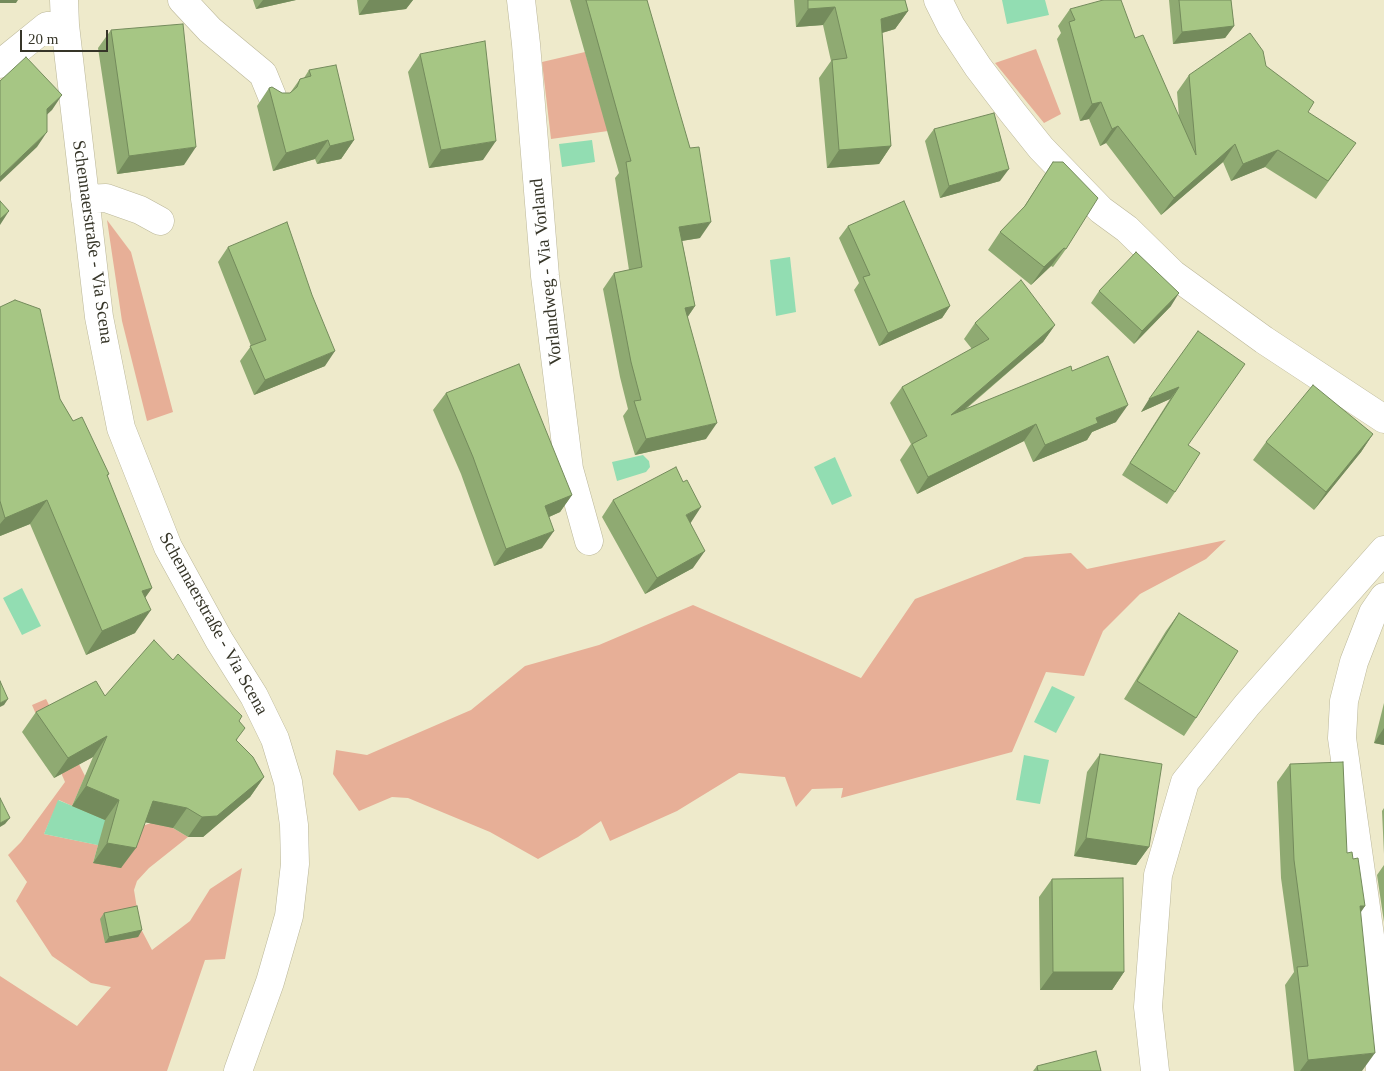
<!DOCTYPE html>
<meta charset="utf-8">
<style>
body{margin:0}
#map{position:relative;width:1384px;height:1071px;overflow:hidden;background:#eeeacb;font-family:Georgia,serif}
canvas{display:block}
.scale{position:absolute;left:20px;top:30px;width:88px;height:22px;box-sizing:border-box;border:2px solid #363528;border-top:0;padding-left:6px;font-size:15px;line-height:18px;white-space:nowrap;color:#363528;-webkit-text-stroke:4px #fff;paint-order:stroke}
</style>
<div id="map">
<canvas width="1384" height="1071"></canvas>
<div class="scale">20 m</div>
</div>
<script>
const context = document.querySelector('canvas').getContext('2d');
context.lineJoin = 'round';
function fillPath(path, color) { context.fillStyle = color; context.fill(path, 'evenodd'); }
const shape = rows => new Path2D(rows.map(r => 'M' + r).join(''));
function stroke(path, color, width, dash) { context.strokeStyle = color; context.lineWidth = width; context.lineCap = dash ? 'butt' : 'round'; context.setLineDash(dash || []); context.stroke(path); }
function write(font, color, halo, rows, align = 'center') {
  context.font = font + ' Georgia,serif'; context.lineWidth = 4; context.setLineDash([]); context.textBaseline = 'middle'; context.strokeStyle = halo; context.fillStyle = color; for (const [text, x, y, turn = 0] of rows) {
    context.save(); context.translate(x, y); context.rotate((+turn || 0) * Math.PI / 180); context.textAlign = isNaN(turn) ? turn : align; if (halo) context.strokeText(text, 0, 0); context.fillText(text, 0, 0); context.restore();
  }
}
fillPath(shape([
 [1036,49,1061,114,1044,123,995,63],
 [585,52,608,131,551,139,542,62],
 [107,220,131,252,173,412,147,421,122,321],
 [1226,540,1206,559,1140,594,1103,631,1084,676,1046,672,1012,752,841,798,843,788,812,789,796,807,785,777,739,773,677,811,610,841,601,821,578,837,538,859,490,832,408,798,392,797,359,811,333,774,336,750,367,755,471,710,525,666,599,645,693,605,861,678,915,599,1025,557,1071,553,1087,569],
 [46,699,85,776,72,806,59,800,44,834,98,845,93,863,136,828,151,823,173,828,188,837,149,868,137,881,134,890,140,927,152,950,190,921,210,889,242,868,225,959,205,960,167,1071,0,1071,0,976,77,1026,111,987,91,983,52,956,16,901,27,882,8,855,21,842,65,782,32,705]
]), '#e7af97');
fillPath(shape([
 [1002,0,1045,0,1049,15,1007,24],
 [592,140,595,162,562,167,559,144],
 [790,257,796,312,776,316,770,260],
 [643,455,649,461,650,467,646,472,617,481,612,462],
 [835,457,852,496,832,505,814,467],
 [22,588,41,626,22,635,3,598],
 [1052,686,1075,697,1056,733,1034,722],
 [1024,755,1049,760,1040,804,1016,800],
 [58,800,118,825,112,848,44,834]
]), '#92ddb2');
const minor = shape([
 [64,0,65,25,99,317,121,428,168,547,219,640,254,696,275,739,288,782,294,825,295,864,289,916,270,982,238,1071],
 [182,0,210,30,263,74,272,96],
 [521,0,526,44,545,276,569,469,589,541],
 [938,0,951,26,978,67,1013,113,1041,148,1101,210,1127,229,1173,274,1264,340,1384,419],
 [0,64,47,26,65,25],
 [85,199,106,198,140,210,160,221],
 [1155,1071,1148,1007,1158,875,1185,782,1247,705,1384,550],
 [1380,1071,1375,971,1342,738,1344,701,1354,662,1373,613,1384,597]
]);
stroke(minor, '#bbb799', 29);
stroke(minor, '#fff', 28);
fillPath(shape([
 [253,0,296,0,256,9],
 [357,0,413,0,406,9,359,15],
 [570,0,647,0,700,238,682,241,695,306,687,318,706,439,635,455,623,416,628,409,620,377,603,289,614,273,629,270,615,178,619,173],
 [794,0,905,0,908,11,895,29,882,33,891,146,879,164,827,168,819,78,831,61,823,25,796,27],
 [1169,0,1231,0,1234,26,1225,38,1173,44],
 [1070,9,1135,38,1179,117,1177,92,1189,75,1266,66,1308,112,1344,160,1316,199,1265,167,1231,181,1223,162,1161,215,1106,143,1100,146,1089,119,1080,121,1057,39,1061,33,1058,26],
 [111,30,184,165,117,174,98,48],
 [420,54,483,160,429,168,408,72],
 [309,70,354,140,341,159,317,164,315,159,273,171,257,106,269,88,282,93,290,93,300,79,304,78],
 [934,129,1000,181,940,198,925,141],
 [1053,162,1066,249,1053,267,1051,266,1031,285,988,250,1000,232,1022,210],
 [848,226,950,306,942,318,879,346,854,290,859,283,839,238],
 [228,247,325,366,254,395,240,361,251,346,218,262],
 [1099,291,1171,306,1134,344,1091,303],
 [0,307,60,399,73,421,109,474,107,477,152,588,145,597,135,633,86,655,30,524,0,536],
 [975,323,1055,325,1043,342,966,409,1072,371,1116,422,1092,432,1087,440,1033,462,1024,441,917,494,900,460,911,444,890,403,902,387,972,349,964,339],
 [1198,331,1188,445,1175,492,1167,504,1122,475,1170,399,1141,412],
 [446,393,572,495,560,512,549,517,542,548,494,566,461,474,433,410],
 [1373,434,1361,452,1314,510,1253,460,1266,442],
 [613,500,690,523,693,568,645,594,602,517],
 [1179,613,1196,718,1184,736,1124,699,1166,631],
 [173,660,239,721,237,741,264,777,250,797,203,837,188,837,173,828,145,822,121,868,93,863,105,820,72,806,93,757,54,778,22,732,36,712,105,696],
 [1384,703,1384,745,1374,743],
 [1100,754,1149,847,1136,865,1074,856,1087,772],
 [1290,764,1347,853,1353,859,1365,906,1360,912,1362,1071,1294,1071,1285,985,1294,972,1281,878,1277,782],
 [1384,808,1384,854,1382,811],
 [1384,865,1384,922,1377,875],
 [1052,879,1124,972,1112,990,1040,990,1039,897],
 [104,913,142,930,138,937,105,943,100,919],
 [1037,1066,1101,1071,1033,1071]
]), '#8faa72');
fillPath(shape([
 [0,0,18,0,16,3,0,3],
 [263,0,296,0,256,9],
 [369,0,413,0,406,9,359,15],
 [835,7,823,25,796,27,808,9],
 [908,11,895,29,868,37,881,19],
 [1234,26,1225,38,1173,44,1182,32],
 [62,95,52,110,37,124,47,109],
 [1101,102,1089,119,1080,121,1092,104],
 [1118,126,1106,143,1100,146,1112,129],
 [47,132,37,147,0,182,0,177],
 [328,140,315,159,273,171,286,153],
 [354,140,341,159,317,164,330,146],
 [496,141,483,160,429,168,441,150],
 [1235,144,1223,162,1161,215,1174,198],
 [891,146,879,164,827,168,839,150],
 [196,147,184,165,117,174,129,156],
 [1278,150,1265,167,1231,181,1243,164],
 [1009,169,1000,181,940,198,949,186],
 [9,211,0,225,0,219],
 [711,222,700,238,668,243,679,227],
 [1064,248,1051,266,1031,285,1044,267],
 [1179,293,1171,306,1134,344,1142,331],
 [695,306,684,322,685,308],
 [950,306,942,318,879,346,888,333],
 [1055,325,1043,342,939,431,951,415],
 [335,351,325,366,254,395,265,380],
 [1179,387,1170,399,1141,412,1149,399],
 [1128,405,1116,422,1092,432,1087,440,1033,462,1045,445,1096,418],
 [717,423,706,439,635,455,646,439],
 [1036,424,1024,441,917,494,928,477],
 [1373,434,1361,452,1314,510,1326,492],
 [572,495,560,512,533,524,545,506],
 [47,500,30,524,0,536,0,524,5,518],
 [701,507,690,524,686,515],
 [554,531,542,548,494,566,506,549],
 [705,551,693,568,645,594,657,578],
 [152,588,136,611,142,591],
 [151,610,135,633,86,655,102,631],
 [8,699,4,705,0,707,0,703],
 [1384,728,1384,745,1374,743],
 [107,736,93,757,54,778,68,758],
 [264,777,250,797,203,837,188,837,202,817],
 [86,786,119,800,105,820,72,806],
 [153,801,187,808,173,828,139,821],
 [10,818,5,824,0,827,0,823],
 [1086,838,1149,847,1136,865,1074,856],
 [107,843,136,848,121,868,93,863],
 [1360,906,1365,906,1353,924],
 [142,930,138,937,105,943,109,937],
 [1053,972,1124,972,1112,990,1040,990],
 [1375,1053,1362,1071,1300,1071,1308,1060]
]), '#748b5c');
const building = shape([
 [586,0,647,0,690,148,699,147,711,222,679,227,695,306,685,308,717,423,646,439,634,401,641,400,631,362,614,273,642,267,626,162,631,161,586,0],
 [808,0,905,0,908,11,881,19,891,146,839,150,832,60,847,58,835,7,808,9,808,0],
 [1103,0,1121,0,1135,38,1143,35,1196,155,1189,75,1250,33,1263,51,1266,66,1314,102,1308,112,1356,143,1328,181,1278,150,1243,164,1235,144,1174,198,1118,126,1112,129,1101,102,1092,104,1069,22,1075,20,1070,9,1103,0],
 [1179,0,1231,0,1234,26,1182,32,1179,0],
 [183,24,196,147,129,156,111,30,183,24],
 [485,41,496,141,441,150,420,54,485,41],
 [26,57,62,95,47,109,47,132,0,177,0,81,26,57],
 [336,65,354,140,330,146,328,140,286,153,269,88,272,87,282,93,290,93,297,87,300,79,311,76,309,70,336,65],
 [994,113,1009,169,949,186,934,129,994,113],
 [1053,162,1063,162,1098,198,1066,249,1064,248,1044,267,1000,232,1025,206,1053,162],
 [0,201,9,211,0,219,0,201],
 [904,201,950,306,888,333,863,277,870,275,848,226,904,201],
 [287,222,312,295,335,351,265,380,250,346,266,340,228,247,287,222],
 [1136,252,1179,293,1142,331,1099,291,1136,252],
 [1021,280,1055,325,951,415,1071,366,1072,371,1108,356,1128,405,1096,418,1098,423,1045,445,1036,424,928,477,912,444,927,436,902,387,989,339,975,323,1021,280],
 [15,300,40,309,60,399,73,421,82,417,109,474,107,475,152,588,142,591,151,610,102,631,47,500,5,518,0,501,0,307,15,300],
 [1198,331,1245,364,1188,445,1200,453,1175,492,1130,463,1179,387,1149,399,1198,331],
 [519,364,572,495,545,506,554,531,506,549,473,457,446,393,519,364],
 [1313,385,1373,434,1326,492,1266,442,1313,385],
 [676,467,683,482,687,480,701,507,686,515,705,551,657,578,613,500,676,467],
 [1179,613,1238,651,1196,718,1137,681,1179,613],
 [154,640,173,660,178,654,242,716,239,721,245,728,236,740,253,757,264,777,217,816,202,817,187,808,153,801,136,848,107,843,119,800,86,786,107,736,68,758,36,712,96,681,105,696,154,640],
 [0,681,8,699,0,703,0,681],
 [1100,754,1162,764,1149,847,1086,838,1100,754],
 [1343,762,1347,853,1352,852,1353,859,1358,858,1365,906,1360,906,1375,1053,1308,1060,1297,967,1308,966,1294,860,1290,764,1343,762],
 [0,798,10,818,0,823,0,798],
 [1123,878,1124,972,1053,972,1052,879,1123,878],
 [137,906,142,930,109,937,104,913,137,906],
 [1096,1051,1101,1071,1038,1071,1037,1066,1096,1051]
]);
fillPath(building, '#a6c684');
stroke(building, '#748b5c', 1);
write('18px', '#363528', '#fff', [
 ["Schennaerstraße - Via Scena",92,242,82],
 ["Vorlandweg - Via Vorland",547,272,-96],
 ["Schennaerstraße - Via Scena",213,624,61]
]);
</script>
